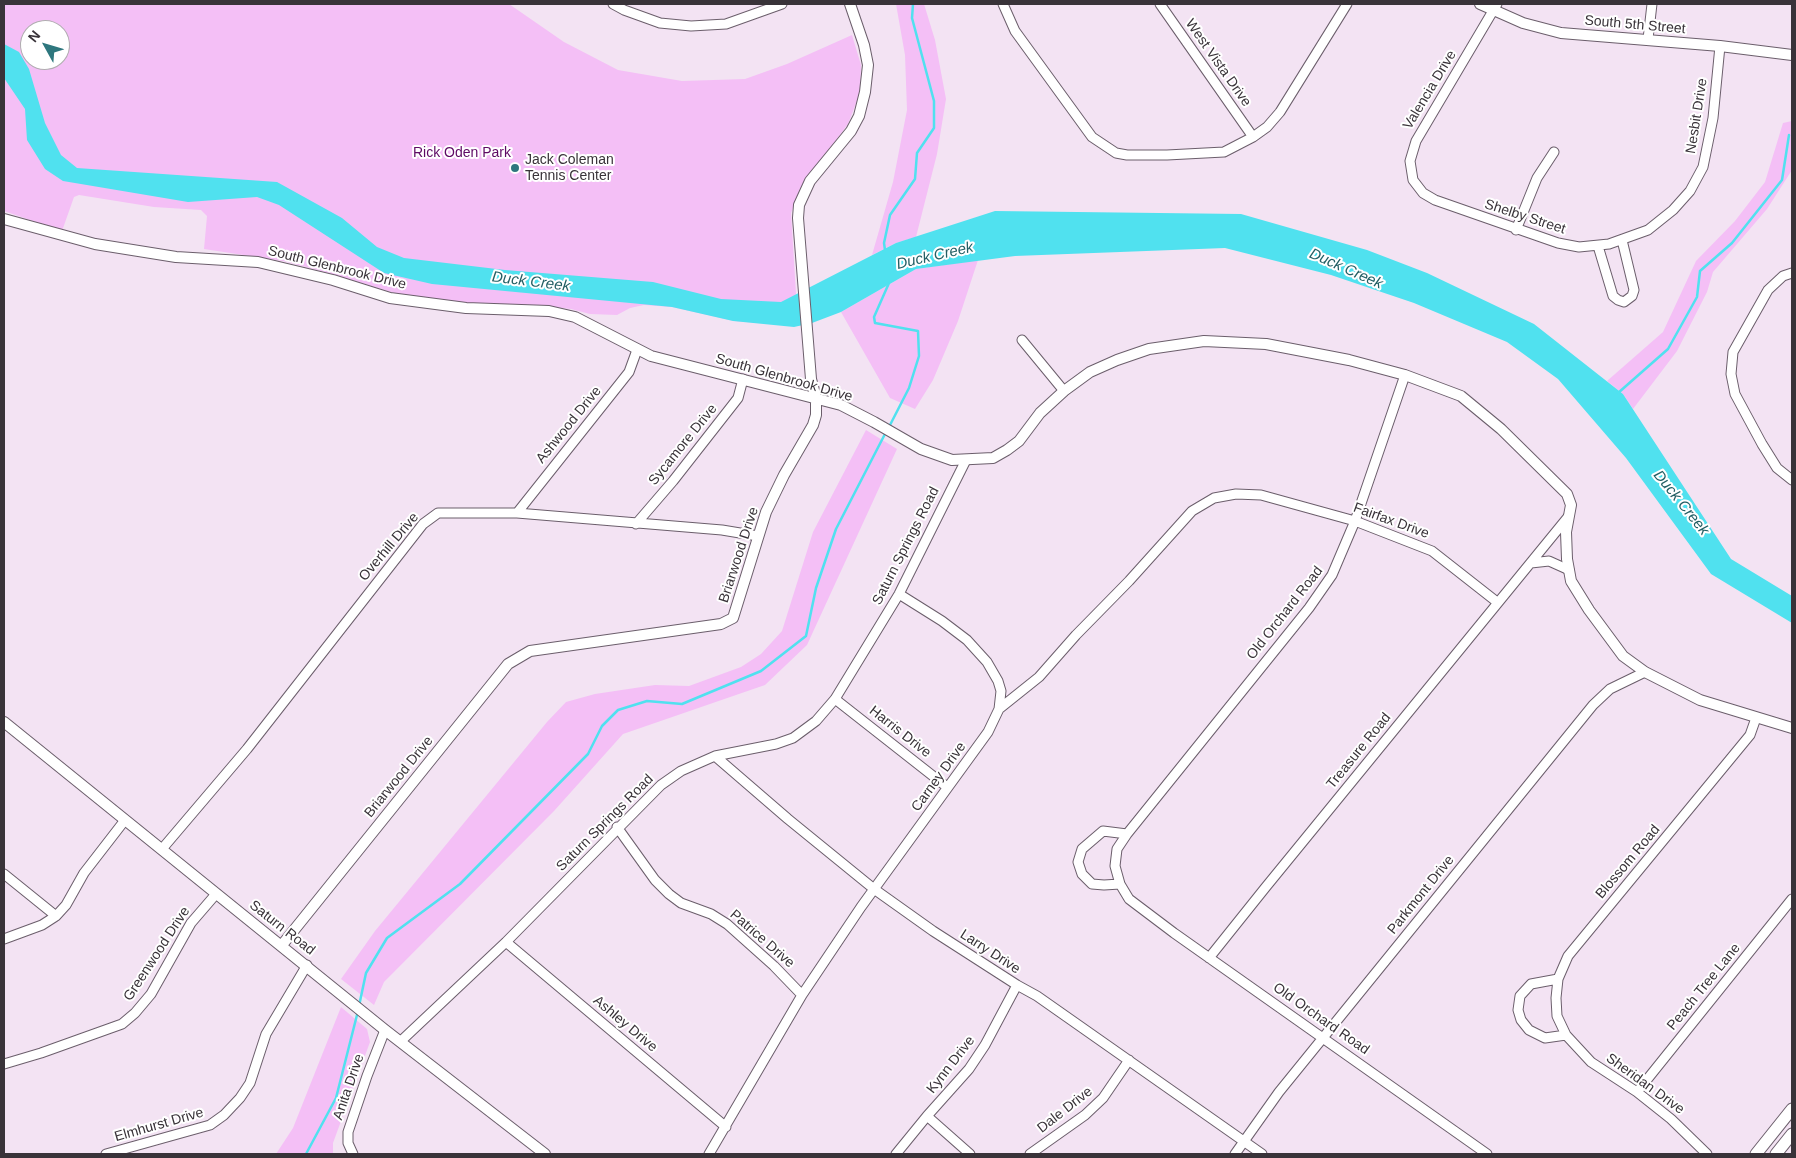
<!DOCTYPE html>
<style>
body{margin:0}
#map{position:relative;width:1796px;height:1158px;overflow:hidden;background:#f3e3f3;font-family:Arial,sans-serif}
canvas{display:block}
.frame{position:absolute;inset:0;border:5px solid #393339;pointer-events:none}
.north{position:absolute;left:20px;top:20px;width:50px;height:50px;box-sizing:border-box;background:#fff;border:1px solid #b0adb0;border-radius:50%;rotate:309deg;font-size:14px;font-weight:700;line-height:20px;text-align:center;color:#393339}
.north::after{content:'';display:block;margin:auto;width:18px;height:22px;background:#2e777e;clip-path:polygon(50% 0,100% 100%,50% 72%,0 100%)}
</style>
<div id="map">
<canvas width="1796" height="1158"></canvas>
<div class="frame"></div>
<div class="north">N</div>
</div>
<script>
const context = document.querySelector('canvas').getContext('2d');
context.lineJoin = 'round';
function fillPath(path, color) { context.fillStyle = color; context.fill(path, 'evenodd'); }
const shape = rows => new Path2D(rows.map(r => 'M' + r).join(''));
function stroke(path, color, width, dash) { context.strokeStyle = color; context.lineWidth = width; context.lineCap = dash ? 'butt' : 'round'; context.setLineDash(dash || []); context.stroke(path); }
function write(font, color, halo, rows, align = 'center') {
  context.font = font + ' Arial,sans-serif'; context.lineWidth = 4; context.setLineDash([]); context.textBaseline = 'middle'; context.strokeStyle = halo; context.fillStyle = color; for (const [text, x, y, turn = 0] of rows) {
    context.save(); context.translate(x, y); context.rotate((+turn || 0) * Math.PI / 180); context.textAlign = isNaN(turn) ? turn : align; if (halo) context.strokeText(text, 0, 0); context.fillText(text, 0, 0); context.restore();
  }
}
fillPath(shape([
 [4,4,509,4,564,42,618,70,682,81,745,79,787,64,852,35,861,65,860,93,848,124,800,189,791,213,798,326,734,321,672,307,644,305,630,308,617,315,590,314,571,309,538,305,460,303,398,294,329,273,283,261,204,249,207,216,201,210,154,207,79,195,74,197,62,231,4,211],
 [30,30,60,30,60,60,30,60],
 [896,4,924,4,935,40,946,99,937,154,916,237,896,243,872,255,893,182,907,110,905,55],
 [1792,121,1792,170,1767,209,1713,272,1707,292,1677,351,1633,409,1623,394,1607,381,1663,332,1696,261,1735,221,1765,182,1783,123],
 [978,260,958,321,933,380,915,409,890,398,841,312,916,269],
 [866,430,897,449,807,645,765,685,623,734,554,811,384,982,374,1005,341,979,375,931,547,722,566,702,595,694,655,685,689,686,741,667,761,654,782,631,813,532],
 [341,1007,367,1029,370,1042,333,1143,333,1154,276,1154,293,1128]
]), '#f4bff6');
fillPath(shape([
 [4,44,19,52,29,69,45,123,61,155,77,168,277,182,342,218,377,247,404,258,505,270,653,282,721,299,781,302,896,243,995,211,1241,214,1367,250,1427,273,1534,324,1623,394,1731,559,1792,596,1792,623,1711,574,1626,458,1558,379,1507,342,1414,303,1331,275,1225,248,1015,256,916,269,841,312,812,323,794,327,733,321,672,307,432,284,384,273,279,205,257,197,188,202,63,181,45,169,27,140,25,109,4,78]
]), '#50e1ef');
stroke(shape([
 [885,250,884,243,890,215,915,179,917,153,934,128,934,101,912,18,913,4],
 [1618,393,1668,349,1697,297,1700,271,1732,243,1782,180,1789,135],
 [889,427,909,388,919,356,918,331,875,323,874,317,889,283],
 [359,1006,366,973,387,938,460,884,588,754,602,726,618,710,647,701,682,704,761,671,806,636,816,588,836,529,886,432],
 [306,1154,336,1098,358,1011]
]), '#50e1ef', 2.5);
const minor = shape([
 [613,4,624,10,660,23,691,26,726,24,782,4],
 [1003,4,1015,31,1092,137,1116,153,1127,155,1167,155,1224,152,1253,137,1267,127,1280,112,1347,4],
 [1160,4,1253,137],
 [1497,4,1416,141,1410,161,1413,180,1423,193,1435,200,1558,243,1579,247,1609,244,1648,230,1673,210,1690,191,1703,167,1713,118,1720,46],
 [1648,39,1652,4],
 [1516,230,1537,178,1554,152],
 [1598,246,1613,296,1618,300,1624,302,1632,296,1634,290,1622,240],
 [1792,273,1783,276,1768,290,1733,352,1731,374,1735,394,1762,444,1777,468,1792,480],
 [1022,340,1064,391],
 [1405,375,1355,521,1332,575,1309,608,1127,834,1117,849,1115,866,1120,884,1129,899,1174,933,1487,1154],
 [517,513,629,372,637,350],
 [636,524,673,481,738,398,743,379],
 [1531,563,1549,561,1569,570],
 [899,594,942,621,967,640,987,662,998,681,1001,691,999,709],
 [835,699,947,787],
 [715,756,788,819,874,889,933,931,1017,985,1037,996,1262,1154],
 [617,827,655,880,669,894,681,903,711,914,727,924,774,966,802,995],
 [162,849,247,749,423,524,438,513,517,513,722,530,758,536],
 [4,874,56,916],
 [1120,884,1104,885,1092,884,1082,874,1078,862,1082,849,1103,831,1127,834],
 [4,939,42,925,56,916,66,905,84,873,125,820],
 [506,942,726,1127],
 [1209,958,1265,888,1568,517],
 [1558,979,1531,984,1520,996,1518,1010,1521,1020,1529,1030,1545,1038,1566,1035],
 [401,1041,506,942,661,785,681,771,715,756,776,744,793,738,816,721,835,699,899,594,966,460],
 [4,1064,41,1053,122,1024,135,1013,151,994,191,923,216,894],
 [1637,1092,1792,899],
 [927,1116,970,1154],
 [106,1154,210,1125,224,1115,240,1098,250,1083,266,1034,307,965],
 [353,1154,348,1143,348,1132,367,1076,385,1030],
 [709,1154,802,995,861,907,988,732,999,709,1039,677,1076,635,1129,581,1192,511,1214,498,1236,494,1261,495,1355,521,1432,551,1497,602],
 [896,1154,927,1116,969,1069,985,1045,1017,985],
 [1030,1154,1085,1115,1103,1098,1129,1060],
 [1235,1154,1279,1092,1593,705,1610,689,1645,672],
 [1707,1154,1671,1119,1637,1092,1591,1062,1566,1035,1557,1016,1556,998,1558,979,1568,956,1750,735,1756,718]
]);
const tertiary = shape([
 [1480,4,1523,23,1561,33,1720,46,1792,55],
 [4,219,95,244,176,257,258,262,333,280,390,298,466,308,549,311,575,317,651,356,841,405,874,422,921,449,952,460,993,458,1007,450,1019,441,1040,413,1064,391,1090,372,1117,360,1149,349,1204,341,1266,344,1349,360,1405,375,1461,396,1501,429,1567,494,1571,505,1566,532,1567,559,1571,581,1589,610,1623,656,1645,672,1700,700,1792,728],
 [4,722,385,1030,545,1154],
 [282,945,508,664,530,651,721,624,733,618,766,512,784,475,813,425,816,415,816,398,811,379,798,218,799,205,810,181,851,131,859,116,865,92,868,65,864,45,850,4]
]);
const secondary = shape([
 [1756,1154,1792,1109],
 [1776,1154,1792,1134]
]);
stroke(minor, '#6b5e6b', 11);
stroke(tertiary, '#6b5e6b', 12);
stroke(secondary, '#6b5e6b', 13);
stroke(minor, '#fff', 9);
stroke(tertiary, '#fff', 10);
stroke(secondary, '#fff', 11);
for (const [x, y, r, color] of [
 [515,168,5,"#2e777e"]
]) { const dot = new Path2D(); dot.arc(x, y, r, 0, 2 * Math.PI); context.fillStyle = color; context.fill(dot); stroke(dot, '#fff', 2); }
write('14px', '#393339', '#fff', [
 ["South 5th Street",1635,25,5],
 ["West Vista Drive",1218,63,55],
 ["Valencia Drive",1430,90,-59],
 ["Nesbit Drive",1697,116,-81],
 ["Shelby Street",1525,217,18],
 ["South Glenbrook Drive",337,268,14],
 ["South Glenbrook Drive",784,378,16],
 ["Ashwood Drive",569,425,-51],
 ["Sycamore Drive",683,445,-51],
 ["Fairfax Drive",1391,521,20],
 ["Saturn Springs Road",906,546,-63],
 ["Overhill Drive",389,547,-50],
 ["Briarwood Drive",739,555,-72],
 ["Old Orchard Road",1285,613,-52],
 ["Harris Drive",900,732,38],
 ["Treasure Road",1359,751,-51],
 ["Briarwood Drive",399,777,-51],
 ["Carney Drive",939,777,-54],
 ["Saturn Springs Road",605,823,-45],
 ["Blossom Road",1628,862,-50],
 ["Parkmont Drive",1421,895,-51],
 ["Saturn Road",282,928,38],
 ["Patrice Drive",762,939,41],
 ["Larry Drive",990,952,33],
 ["Greenwood Drive",157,954,-57],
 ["Peach Tree Lane",1704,987,-51],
 ["Old Orchard Road",1321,1019,35],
 ["Ashley Drive",625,1024,40],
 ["Kynn Drive",951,1065,-52],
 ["Sheridan Drive",1645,1084,36],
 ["Anita Drive",349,1087,-71],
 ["Dale Drive",1065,1110,-38],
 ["Elmhurst Drive",159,1125,-16]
]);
write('14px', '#5e0a64', '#fff', [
 ["Rick Oden Park",462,153]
]);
write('14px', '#393339', '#fff', [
 ["Jack Coleman",525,160],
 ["Tennis Center",525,176]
], 'left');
write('italic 15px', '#235f64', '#fff', [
 ["Duck Creek",935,256,-13],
 ["Duck Creek",1346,269,24],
 ["Duck Creek",531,282,7],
 ["Duck Creek",1681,503,51]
]);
</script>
